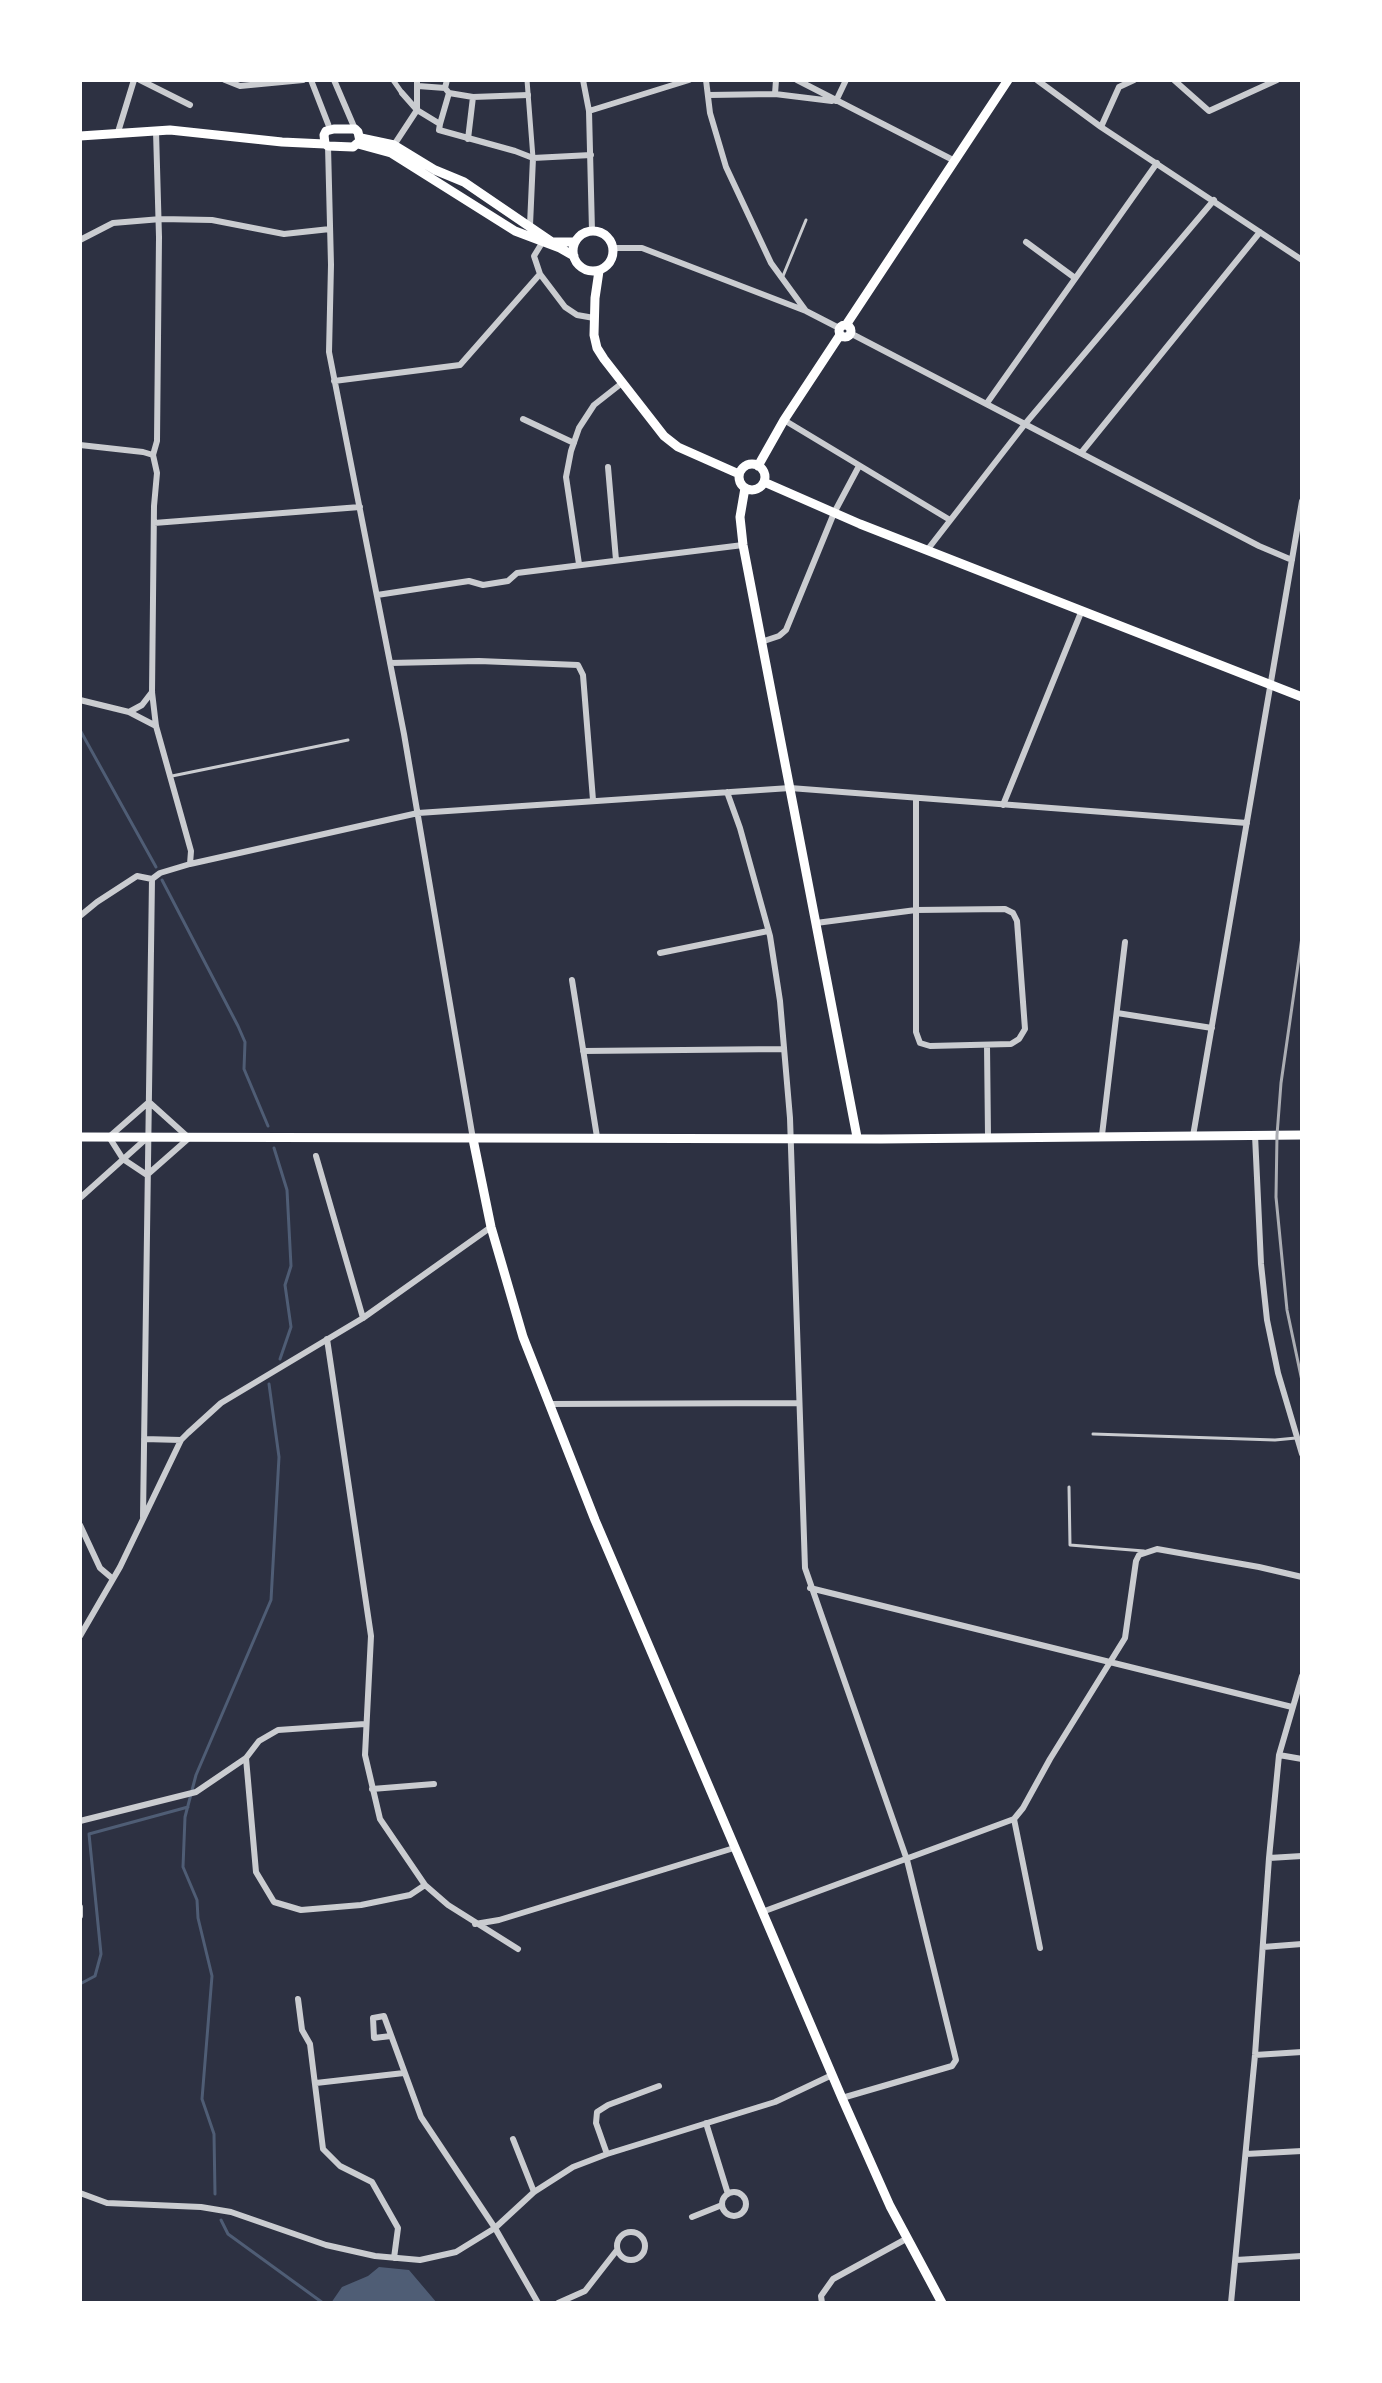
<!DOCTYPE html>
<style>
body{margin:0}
#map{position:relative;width:1382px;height:2383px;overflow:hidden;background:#2d3142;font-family:"Asap Condensed",sans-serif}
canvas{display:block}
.frame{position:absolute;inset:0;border:82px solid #fff;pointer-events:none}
</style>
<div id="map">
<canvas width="1382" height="2383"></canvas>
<div class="frame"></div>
</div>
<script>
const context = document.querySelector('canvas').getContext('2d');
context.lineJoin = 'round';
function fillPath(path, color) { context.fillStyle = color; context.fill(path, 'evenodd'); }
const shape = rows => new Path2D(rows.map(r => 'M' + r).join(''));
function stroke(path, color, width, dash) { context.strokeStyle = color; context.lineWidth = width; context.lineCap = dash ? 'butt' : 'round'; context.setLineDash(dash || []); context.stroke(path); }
fillPath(shape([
 [379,2267,409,2270,437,2303,331,2303,342,2287,368,2276]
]), '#4f5d75');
stroke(shape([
 [80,730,156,867],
 [162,880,238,1026,245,1042,244,1069,268,1126],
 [274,1148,287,1190,291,1266,285,1285,291,1327,280,1359],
 [80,1984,95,1976,101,1954,89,1834,188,1807],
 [215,2194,214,2134,202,2099,212,1976,198,1918,197,1900,183,1867,185,1817,196,1775,271,1600,279,1457,269,1384],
 [221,2220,228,2234,323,2303]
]), '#4f5d75', 3);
stroke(shape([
 [783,276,806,220],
 [172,776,348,740],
 [1093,1434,1275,1440,1296,1438],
 [1069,1487,1070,1545,1144,1551]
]), '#caccd0', 3);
stroke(shape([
 [393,80,402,93],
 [527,80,533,158]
]), '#caccd0', 5);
stroke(shape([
 [140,80,190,105],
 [225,80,240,86,303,80],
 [311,80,330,129],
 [334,80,355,129],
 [583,80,589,111,592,231],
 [706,80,710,113,726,167,771,263,806,311],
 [797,80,953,160],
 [1037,80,1101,127,1302,260],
 [1174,80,1209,111,1277,80],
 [418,86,445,88],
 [402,93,417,110,440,124,439,130,515,151,533,158,591,155],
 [449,93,473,97,528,95],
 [775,94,776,80],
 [709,95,775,94,832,101],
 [836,101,846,80],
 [589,111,689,80],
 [440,124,449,93,445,88,447,80],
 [1101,127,1119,87,1134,80],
 [156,131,159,237,157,441,153,455,157,473,154,506,152,692,156,726,191,851,190,864],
 [118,132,134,80],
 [468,139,473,97],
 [394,145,417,110,417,80],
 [328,146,331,265,329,352,404,734,473,1139],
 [530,225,533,158],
 [80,240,113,223,161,219,212,220,284,234,330,229],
 [1026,242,1075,278],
 [542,243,534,256,540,274,565,307,577,315,594,318],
 [614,248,642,248,806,311,839,328],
 [850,333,1259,546,1292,560],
 [334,381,460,365,540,274],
 [987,403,1157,163],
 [523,419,574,443],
 [784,420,950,520],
 [80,445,143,452,153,455],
 [1081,453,1260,232],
 [608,467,616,560],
 [154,523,360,507],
 [928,549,1025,424,1214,200],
 [579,564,566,477,571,451,579,428,594,405,622,383],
 [377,595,469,581,483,585,508,581,517,573,743,545],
 [761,642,779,636,786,630,834,513,859,466],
 [390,663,479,661,578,665,583,675,593,800],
 [80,700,129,712,156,726],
 [129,712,142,705,152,692],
 [727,792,740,828,770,936,780,1001,790,1118,805,1568,907,1860,956,2060,952,2066,842,2098],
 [1003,805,1082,610],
 [80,916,97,902,137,876,152,879,160,873,190,864,418,813,790,788,1247,823],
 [816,923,916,910,1005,909,1013,913,1017,921,1025,1029,1019,1039,1011,1044,930,1046,920,1043,916,1032,916,798],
 [660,953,768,931],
 [572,980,597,1137],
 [1117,1013,1212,1028],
 [987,1045,988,1136],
 [583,1051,784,1049],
 [149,1102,189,1138,147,1175,123,1159,109,1137,149,1102],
 [1102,1135,1125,942],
 [1255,1135,1261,1264,1267,1320,1278,1373,1302,1454],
 [1193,1136,1302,501],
 [316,1156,363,1318],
 [80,1198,148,1137],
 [327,1339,371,1636,365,1755,380,1819,425,1885,448,1905,518,1949],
 [549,1404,798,1403],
 [144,1439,181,1440],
 [143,1517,152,879],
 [80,1525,100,1568,113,1579],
 [810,1588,1292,1707],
 [80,1636,120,1567,181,1440,188,1433,221,1403,363,1318,491,1227],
 [1279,1755,1302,1759],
 [246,1758,256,1872,274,1902,301,1910,361,1905,410,1895,425,1885],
 [372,1789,434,1784],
 [1014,1819,1040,1948],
 [80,1821,196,1792,246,1758,259,1741,278,1730,365,1724],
 [1269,1858,1302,1856],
 [80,1907,80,1916],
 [762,1912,1014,1819,1023,1808,1050,1759,1125,1638,1136,1561,1139,1555,1157,1549,1259,1567,1302,1577],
 [475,1924,499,1920,734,1848],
 [1263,1947,1302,1944],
 [298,1999,302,2030,310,2044,323,2149,340,2166,372,2182,398,2228,394,2258],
 [391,2036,374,2038,373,2018,384,2016,421,2117,495,2228,538,2303],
 [1255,2055,1302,2052],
 [316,2083,404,2073],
 [706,2123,728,2194],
 [513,2139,534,2192],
 [607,2154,596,2123,597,2112,608,2105,659,2086],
 [1246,2154,1302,2151],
 '722 2204a12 12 0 1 1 24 0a12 12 0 1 1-24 0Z',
 [80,2193,107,2203,201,2207,231,2212,326,2245,375,2256,420,2260,456,2252,495,2228,534,2192,573,2167,607,2154,775,2102,832,2075],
 [692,2217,722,2205],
 '617 2246a14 14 0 1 1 28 0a14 14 0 1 1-28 0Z',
 [1236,2260,1302,2256],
 [558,2303,585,2291,617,2250],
 [822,2303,821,2296,833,2279,906,2239],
 [1231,2303,1255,2055,1269,1858,1279,1755,1302,1676]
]), '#caccd0', 6);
stroke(shape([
 [334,129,355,129,358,132,360,141,353,147,328,146,325,144,324,135,326,131,334,129],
 [80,136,170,130,282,142,325,144],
 [361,138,394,145,435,170,464,182,552,242,575,242],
 [358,144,391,153,515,231,560,248,574,256],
 '573 251a20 20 0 1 1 40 0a20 20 0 1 1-40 0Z',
 [599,271,595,298,594,335,597,348,604,359,664,436,678,447,739,474],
 '839 331a6 6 0 1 1 12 0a6 6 0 1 1-12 0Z',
 [846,325,1008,80],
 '739 477a13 13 0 1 1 26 0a13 13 0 1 1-26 0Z',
 [758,466,784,420,840,335],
 [764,482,860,524,1302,697],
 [745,488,740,517,743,545,857,1137],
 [80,1137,881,1139,1302,1135],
 [473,1139,491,1227,523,1337,595,1520,842,2098,890,2206,942,2303]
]), '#fff', 9);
stroke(shape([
 [1302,937,1281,1083,1277,1135,1276,1197,1287,1310,1302,1381]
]), '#abadb3', 3);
</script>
